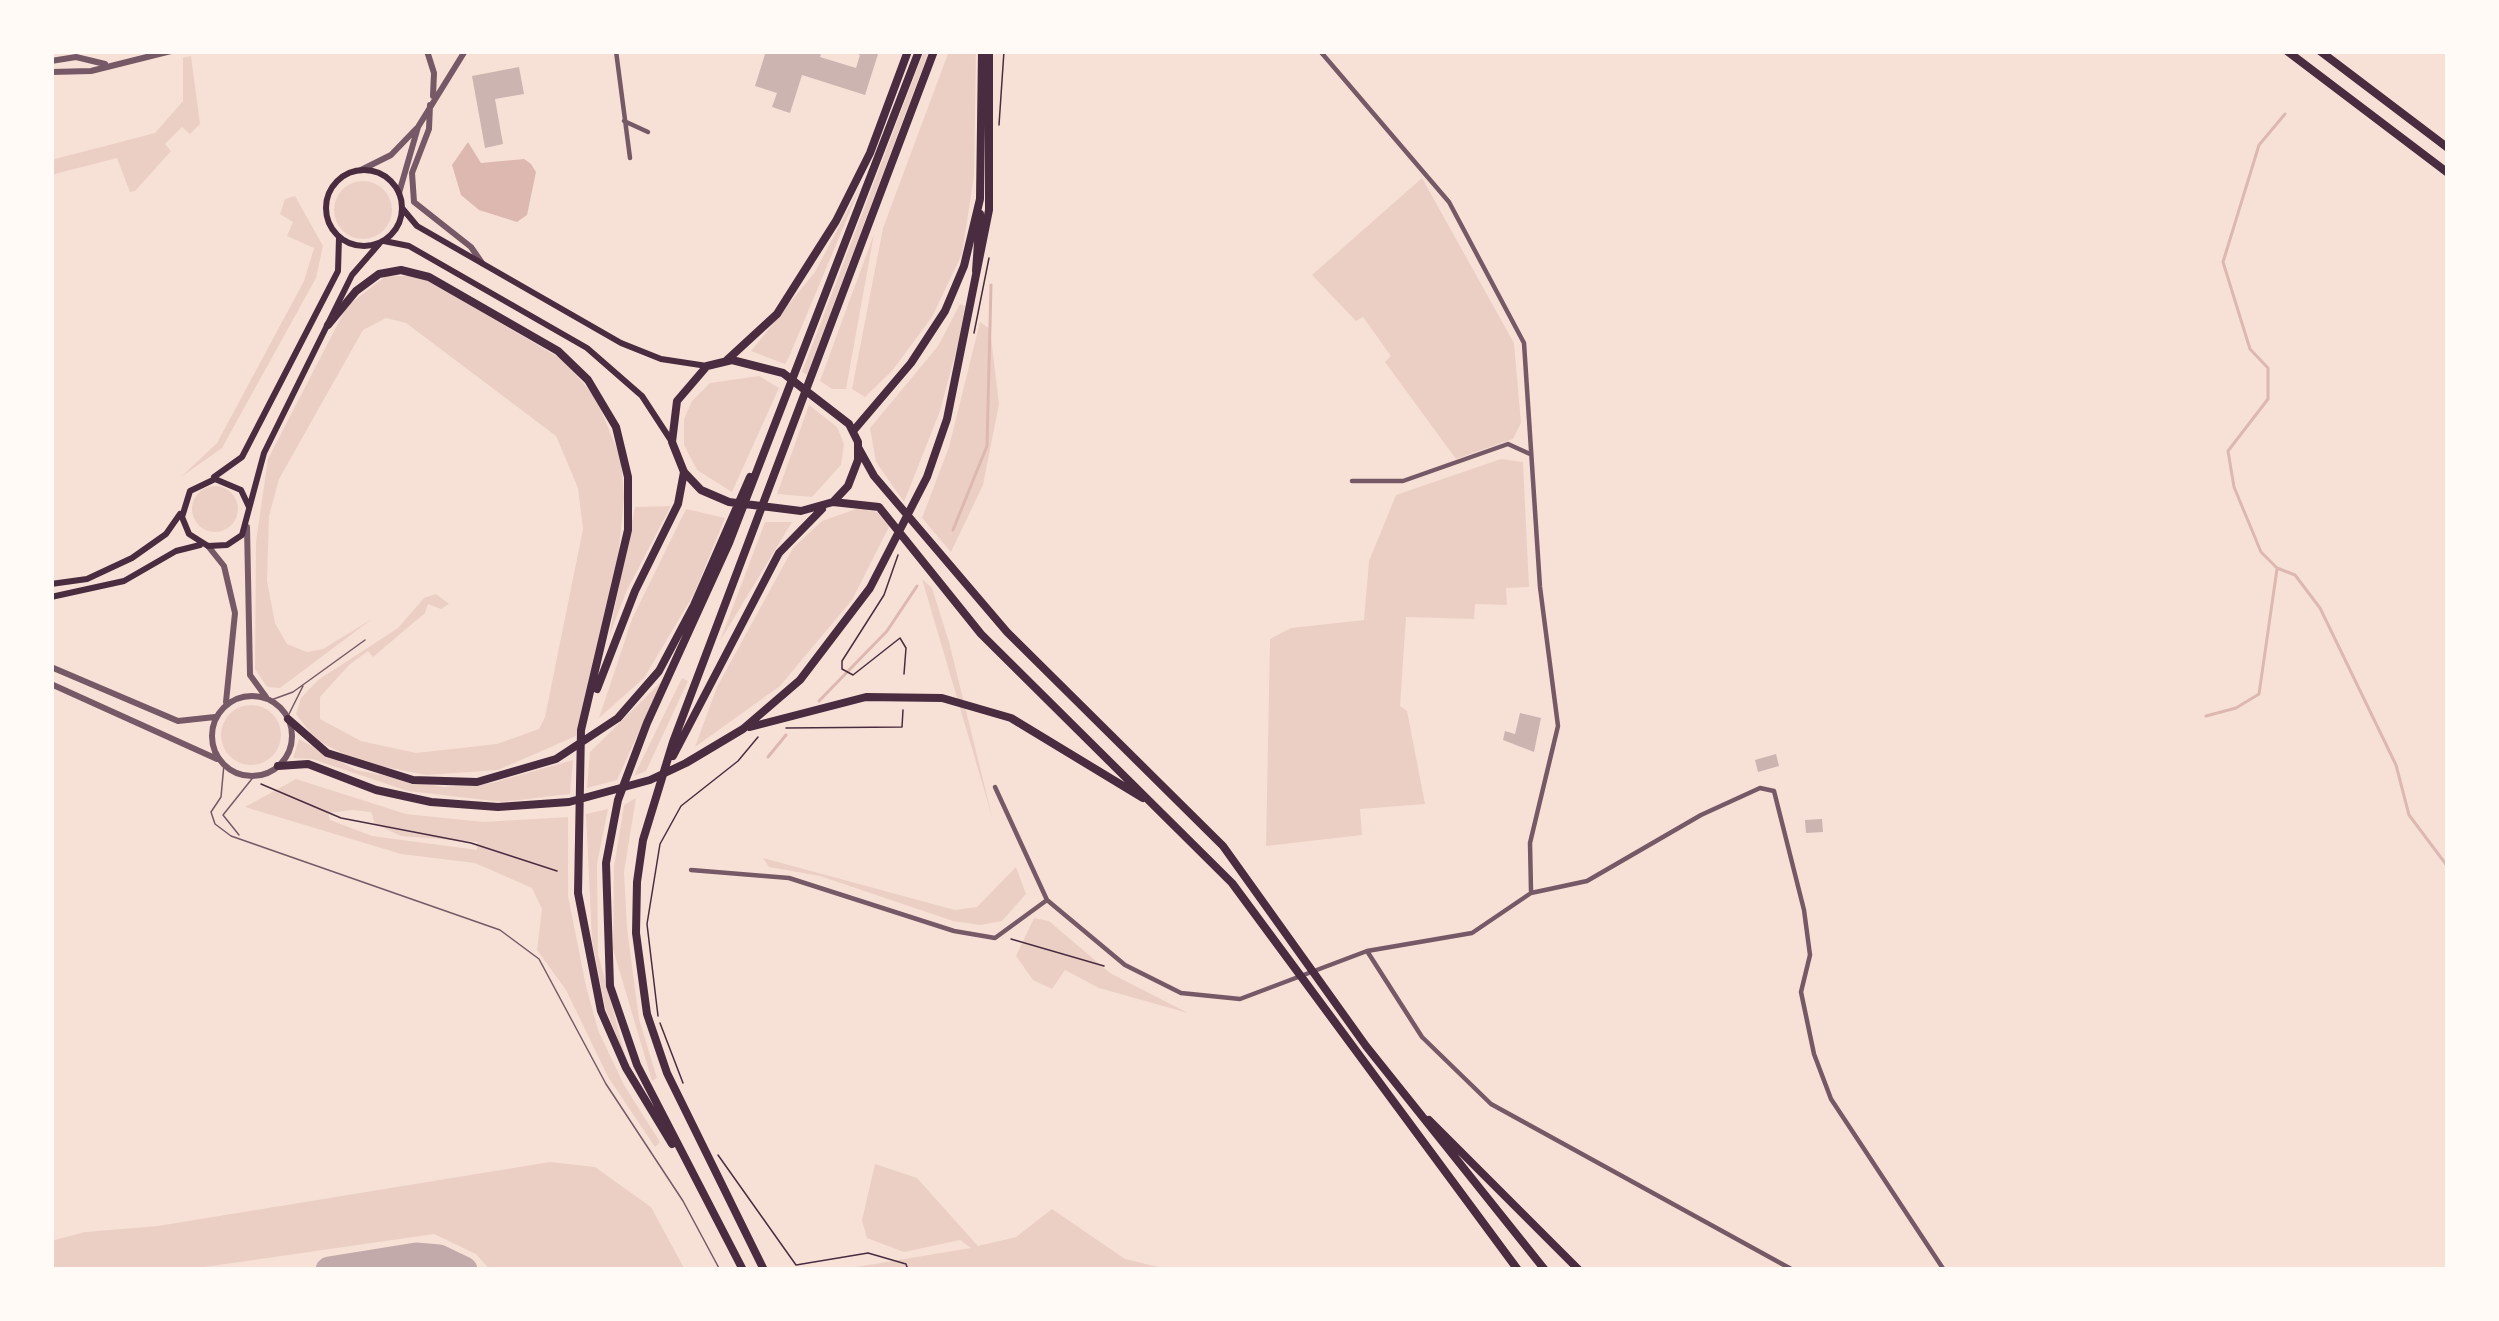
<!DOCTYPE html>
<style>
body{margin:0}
#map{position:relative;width:2499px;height:1321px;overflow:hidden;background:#f7e1d7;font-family:"PT Sans",sans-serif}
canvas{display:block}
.frame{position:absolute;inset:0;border:54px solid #fffaf5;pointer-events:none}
</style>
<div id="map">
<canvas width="2499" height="1321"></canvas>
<div class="frame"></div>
</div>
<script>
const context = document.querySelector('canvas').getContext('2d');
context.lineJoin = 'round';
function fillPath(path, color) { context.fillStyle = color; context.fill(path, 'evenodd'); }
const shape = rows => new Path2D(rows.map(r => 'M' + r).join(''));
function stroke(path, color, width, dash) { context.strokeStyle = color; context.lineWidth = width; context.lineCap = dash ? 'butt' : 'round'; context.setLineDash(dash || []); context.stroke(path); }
fillPath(shape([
 [924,51,929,51,807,375,802,372],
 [949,51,976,51,974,176,962,254,932,317,892,371,865,397,852,389,883,228],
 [191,56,200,124,190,134,182,127,165,144,171,151,135,191,130,192,117,158,51,175,51,160,155,133,183,101,183,58],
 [1422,178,1514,343,1521,423,1513,439,1456,459,1385,362,1391,356,1363,317,1356,321,1312,275],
 '334 210a29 29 0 1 1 58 0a29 29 0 1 1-58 0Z',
 [861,185,789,357,785,364,751,351,815,272],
 [295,196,323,246,316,278,222,448,181,477,217,443,304,281,314,248,287,236,293,222,280,214,285,199],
 [874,234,846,389,832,389,820,381],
 [386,276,421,276,563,360,596,398,621,459,624,498,618,559,576,736,498,770,426,775,360,762,316,740,296,714,301,698,318,680,398,628,424,598,436,594,449,604,441,609,428,604,425,613,373,657,368,651,349,665,320,697,320,719,361,741,416,753,497,744,539,729,545,717,583,529,578,488,556,436,406,323,386,318,363,330,279,479,269,516,267,581,275,623,287,644,307,652,323,649,372,619,280,688,267,687,255,669,256,542,268,459,347,306],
 [960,304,965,306,959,340,940,411,904,502,876,462,870,428,938,346],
 [980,322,990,329,999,404,983,485,951,552,922,518,949,447],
 [759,376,779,388,732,492,697,470,684,445,684,419,692,401,710,383],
 [809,405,837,427,844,444,841,465,812,497,777,494],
 [1501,459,1523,462,1529,587,1506,588,1507,605,1475,604,1474,619,1406,617,1400,706,1407,711,1425,804,1360,809,1362,835,1266,846,1270,639,1291,628,1364,620,1369,561,1396,495],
 '192 509a23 23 0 1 1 46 0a23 23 0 1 1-46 0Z',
 [671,506,627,590,609,636,635,507],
 [859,508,877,512,891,523,852,600,780,686,695,747,717,687,793,548,822,521],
 [686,509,725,518,694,594,644,678,599,718,632,619],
 [765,522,792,522,720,641],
 [922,579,932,588,949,642,993,820],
 [682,678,688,681,646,771,634,776],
 [662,681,617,780,587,788,590,752],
 '221 735a30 30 0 1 1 60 0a30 30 0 1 1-60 0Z',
 [299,739,356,770,444,787,492,783,573,760,570,794,502,802,408,791,312,759,293,758],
 [296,779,406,814,484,822,568,817,568,896,586,986,598,1030,624,1085,660,1142,655,1147,608,1077,566,990,537,950,542,909,532,888,475,863,401,854,245,807],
 [353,810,371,812,375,824,401,836,477,842,477,850,372,836,330,820,328,813],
 [636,798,624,872,627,928,639,1019,657,1078,652,1081,613,949,614,867,624,805],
 [608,809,597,864,598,954,627,1062,605,1007,592,940,586,814],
 [763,858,955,910,977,907,1016,867,1026,894,1002,921,980,925,953,921,820,876,769,867],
 [1034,918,1049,921,1110,973,1188,1013,1099,988,1065,970,1052,989,1033,980,1016,956],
 [550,1162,595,1167,651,1207,685,1270,490,1270,476,1254,434,1234,184,1270,51,1270,51,1241,85,1232,158,1226],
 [875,1164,917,1178,978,1246,1016,1237,1052,1209,1125,1259,1171,1270,838,1270,971,1248,960,1240,904,1252,867,1238,862,1220]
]), '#ebcfc5');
fillPath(shape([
 [468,142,481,163,524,159,531,164,536,172,527,215,517,222,479,210,461,195,452,165]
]), '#dcb8b0');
stroke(shape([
 [2285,114,2259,145,2223,262,2250,349,2268,368,2268,399,2228,451,2234,487,2261,552,2277,568,2295,575,2320,608,2396,765,2409,815,2448,867],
 [953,530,987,446,991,285],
 [819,701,887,631,917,586],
 [2206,716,2236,708,2259,694,2277,569],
 [768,757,786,735]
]), '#dcb8b0', 3);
stroke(shape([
 [329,1270,416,1256,439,1258,464,1270]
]), '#c3aaaa', 27);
fillPath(shape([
 [766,51,822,51,820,57,856,68,860,55,850,51,879,51,865,95,802,75,790,113,772,107,777,93,755,86],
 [519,67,524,94,495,99,503,144,485,148,472,76],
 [1520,713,1541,718,1534,752,1503,740,1505,731,1515,734],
 [1776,754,1779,766,1758,772,1755,760],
 [1822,819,1823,832,1806,833,1805,820]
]), '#ccb4b1');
stroke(shape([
 [999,125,1004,51],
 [974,333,989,258],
 [898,555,884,595,842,661,842,669,853,675,900,638,906,648,904,674],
 [786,728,902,727,903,710],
 [261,784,341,818,471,843,557,871],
 [1011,939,1104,966],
 [658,1016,647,924,660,844,681,806,738,761,758,737],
 [660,1023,683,1083],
 [718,1155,796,1265,868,1253,906,1264,908,1270]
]), '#4a2c40', 1.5);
stroke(shape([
 [271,700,293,692,365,640],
 [288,716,303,686],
 [224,764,221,797,211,812,215,824,231,836,500,930,539,959,606,1084,683,1201,720,1270],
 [239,835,223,815,255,775]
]), '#755966', 1.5);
stroke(shape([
 [616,51,630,158],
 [1320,51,1449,202,1524,343,1540,587,1558,726,1530,843,1531,891],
 [624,121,648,132],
 [1352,481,1403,481,1508,444,1530,454],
 [995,787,1047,900,1125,965,1181,993,1240,999,1367,951,1422,1037,1491,1104,1793,1270],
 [691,870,789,878,954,931,995,938,1047,900],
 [1367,951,1472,933,1531,893,1587,881,1701,815,1760,788,1774,791,1804,910,1810,955,1801,992,1814,1054,1831,1099,1944,1270]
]), '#755966', 4.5);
stroke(shape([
 [427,51,434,73,433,96],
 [51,61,76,57,105,64],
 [51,72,91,71,171,51],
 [430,105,429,129,412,173,414,202,471,247,482,263],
 [361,170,391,155,416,129],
 [399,193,418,127,465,51],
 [247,527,250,675,266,697],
 [208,546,224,566,235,613,226,702],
 [51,667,178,721,215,717],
 [51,684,217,759],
 '212 736a40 40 0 1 1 80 0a40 40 0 1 1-80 0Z'
]), '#755966', 6);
stroke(shape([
 '326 208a38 38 0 1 1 76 0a38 38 0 1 1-76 0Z',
 [402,208,417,226,621,343,661,359,707,366],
 [384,241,409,246,587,348,642,396,672,442],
 [214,477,242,457,338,271,339,237],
 [249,507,241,490,215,479,190,491,182,517,189,534,208,546,227,545,242,535,264,453,352,275,379,244],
 [51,584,87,579,132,558,166,534,180,514],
 [51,597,124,581,176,551,200,545]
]), '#4a2c40', 6);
stroke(shape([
 [980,199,982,51],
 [976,271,980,214],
 [328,325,356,291,379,274,401,270,429,277,558,351,588,380,616,427,628,477,628,530,581,730,578,893,601,1011,626,1068,672,1144],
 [727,360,777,314,836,221,870,153,908,51],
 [732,360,783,373,849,424,858,442,858,460,848,486,833,502,801,511,729,502,701,490,684,472,672,442,677,401,707,366,732,360],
 [854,430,911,363,945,311,964,266,980,199],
 [859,449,874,476,1007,632,1223,846,1366,1046,1545,1270],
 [833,502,879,507,981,634,1232,883,1518,1270],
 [597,689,635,591,678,504,684,472],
 [288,719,327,753,413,780,477,782,556,759,618,718,659,671,694,605,750,477],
 [750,727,866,697,942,698,1011,718,1143,798],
 [673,756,779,553,822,509],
 [278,766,308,764,376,790,431,802,498,807,569,802,650,780,686,763,743,729,800,680,870,588,927,477,947,419,989,210,989,51],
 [1429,1120,1579,1270],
 [743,1270,637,1065,610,986,606,863,618,800,647,723,729,543,919,51],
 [764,1270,667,1073,647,1014,636,933,637,882,643,840,673,742,934,51]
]), '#4a2c40', 8);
stroke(shape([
 [2287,51,2448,173],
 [2320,51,2448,148]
]), '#4a2c40', 8);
</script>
